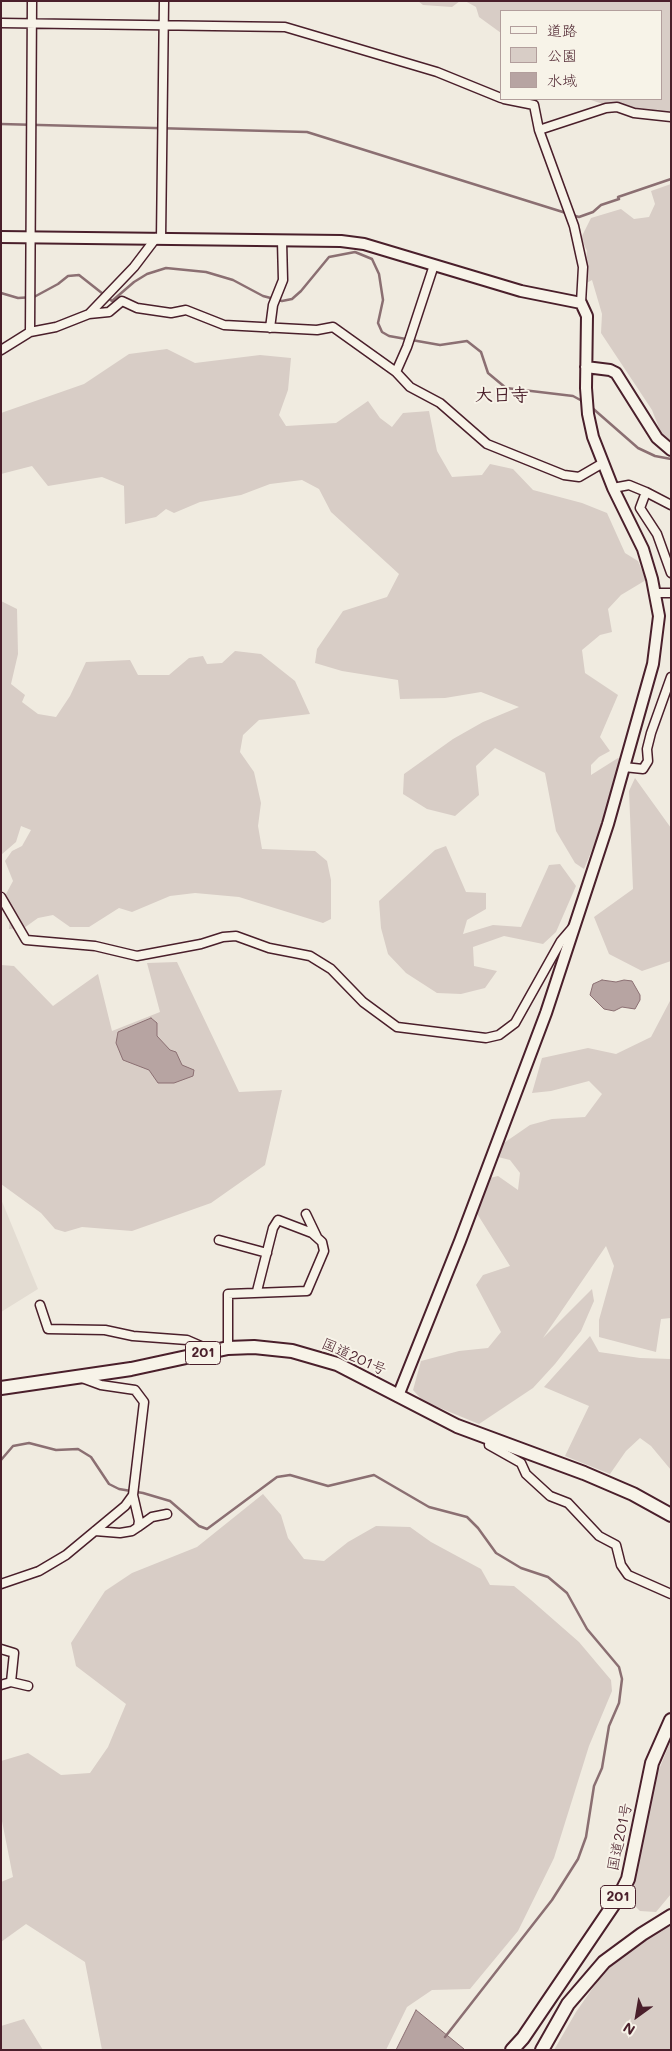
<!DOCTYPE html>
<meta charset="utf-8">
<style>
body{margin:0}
#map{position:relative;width:672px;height:2051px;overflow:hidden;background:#f0ebe0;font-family:Mali,"Klee One",sans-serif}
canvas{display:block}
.frame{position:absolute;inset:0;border:2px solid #4a1f2b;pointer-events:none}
.legend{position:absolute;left:500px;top:10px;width:162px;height:90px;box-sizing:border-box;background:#f7f3e8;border:1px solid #b29e9c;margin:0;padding:6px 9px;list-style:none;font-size:15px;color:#4a1f2b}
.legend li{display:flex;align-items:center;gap:10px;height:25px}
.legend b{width:25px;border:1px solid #b29e9c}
.north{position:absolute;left:612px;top:1991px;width:50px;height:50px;-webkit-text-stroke:4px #f7f3e8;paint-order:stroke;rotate:212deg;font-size:14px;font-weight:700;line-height:20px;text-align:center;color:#4a1f2b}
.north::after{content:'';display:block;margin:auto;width:18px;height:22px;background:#4a1f2b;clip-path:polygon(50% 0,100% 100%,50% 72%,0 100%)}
</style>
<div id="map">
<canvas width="672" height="2051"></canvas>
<div class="frame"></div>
<ul class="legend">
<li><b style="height:6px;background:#f7f3e8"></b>道路</li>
<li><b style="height:14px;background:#d8cdc6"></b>公園</li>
<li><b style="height:14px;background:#b7a4a2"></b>水域</li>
</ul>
<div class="north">N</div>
</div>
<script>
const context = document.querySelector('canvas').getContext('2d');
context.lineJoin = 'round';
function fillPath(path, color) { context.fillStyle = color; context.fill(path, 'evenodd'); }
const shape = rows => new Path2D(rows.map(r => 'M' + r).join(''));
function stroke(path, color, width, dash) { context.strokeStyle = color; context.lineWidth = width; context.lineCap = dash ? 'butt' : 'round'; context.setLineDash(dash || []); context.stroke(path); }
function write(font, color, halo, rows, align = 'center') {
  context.font = font + ' Mali,"Klee One",sans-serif'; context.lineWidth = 4; context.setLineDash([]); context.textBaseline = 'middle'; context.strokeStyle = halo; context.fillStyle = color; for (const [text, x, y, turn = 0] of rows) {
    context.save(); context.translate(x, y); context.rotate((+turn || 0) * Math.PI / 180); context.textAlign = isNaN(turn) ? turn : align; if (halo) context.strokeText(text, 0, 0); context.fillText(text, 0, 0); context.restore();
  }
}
fillPath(shape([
 [1,1199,38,1289,1,1312]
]), '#e3dcd2');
fillPath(shape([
 [418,1,460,1,452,7,423,5],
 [465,1,671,1,671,113,663,121,641,117,588,99,661,99,661,11,501,11,501,33,479,17,476,7],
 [671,184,671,446,665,443,652,410,601,333,602,314,592,280,583,285,587,251,581,238,591,218,621,209,634,219,649,217,655,204,651,191],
 [167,349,195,363,260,355,291,358,288,390,279,415,286,426,336,423,368,401,380,418,392,427,403,413,429,411,437,451,452,477,482,475,490,464,513,469,533,490,582,503,607,513,625,553,638,561,646,580,621,595,608,609,612,632,600,635,582,650,585,673,618,695,600,737,610,751,599,757,591,765,591,775,618,758,628,763,584,869,575,863,556,831,545,773,495,748,476,766,479,795,455,816,427,809,403,794,404,774,453,739,483,722,519,707,481,692,445,698,400,699,398,680,342,671,315,663,317,649,343,611,387,597,399,574,331,512,319,489,302,480,270,484,241,495,200,502,174,513,166,509,156,517,125,524,124,486,102,477,48,486,32,466,1,474,1,413,84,384,129,354],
 [1,601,17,609,18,654,11,684,25,695,22,702,38,714,56,717,70,696,86,662,130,660,138,675,169,675,189,658,203,656,207,664,222,663,235,651,261,654,295,681,310,714,259,720,243,735,240,752,254,772,261,803,258,826,262,849,315,851,327,861,331,880,331,919,323,923,239,897,195,893,170,896,132,912,119,908,89,927,70,927,53,915,38,918,24,928,9,929,10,916,6,894,13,881,5,861,12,851,22,846,31,830,21,826,16,842,1,855],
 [635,778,671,828,671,961,642,971,609,954,594,917,633,889,629,791],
 [446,846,466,892,486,893,486,909,467,920,463,934,493,925,521,927,549,865,560,864,576,886,556,932,543,944,504,936,473,947,474,966,497,971,485,988,461,994,437,993,406,973,388,954,381,928,379,901,435,850],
 [177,962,239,1092,282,1090,265,1165,211,1203,132,1231,82,1227,65,1232,55,1229,41,1213,1,1184,1,965,14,966,53,1006,98,974,112,1031,160,1012,147,963],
 [671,999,671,1318,661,1319,656,1352,599,1337,599,1320,614,1266,606,1246,543,1338,592,1289,594,1301,581,1331,555,1364,533,1388,479,1424,423,1401,413,1390,421,1361,459,1351,488,1348,501,1332,476,1285,483,1275,510,1266,476,1212,482,1180,498,1176,518,1190,520,1173,510,1160,494,1156,498,1147,530,1125,552,1119,585,1117,602,1094,589,1081,551,1091,532,1093,542,1058,588,1048,616,1054,651,1037],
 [590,1336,599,1352,640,1358,671,1359,671,1470,651,1446,640,1438,626,1451,610,1474,565,1456,589,1406,544,1387],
 [263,1494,281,1515,288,1538,304,1559,324,1561,348,1542,376,1526,410,1527,431,1542,481,1569,490,1585,514,1586,531,1600,579,1642,611,1680,612,1691,589,1746,554,1858,518,1931,470,1989,432,1990,407,2007,386,2050,102,2050,85,1962,26,1924,1,1942,1,1882,13,1877,1,1816,1,1761,28,1753,61,1775,90,1773,108,1747,126,1704,76,1666,71,1643,105,1591,132,1573,197,1547],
 [671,1740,671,1894,656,1912,640,1911,630,1901,625,1853],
 [671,1922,671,2050,554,2050,576,2012,604,1972,654,1932],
 [24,2019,43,2050,1,2050,1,2026]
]), '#d8cdc6');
const water = shape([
 [602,980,616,982,624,980,632,981,640,995,640,1000,635,1009,622,1007,614,1011,604,1009,590,995,593,984,602,980],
 [151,1018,157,1023,157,1036,170,1050,176,1052,182,1065,194,1070,193,1076,174,1083,158,1083,149,1070,123,1060,116,1043,118,1032,151,1018],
 [416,2010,464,2049,465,2050,396,2050,416,2010]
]);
fillPath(water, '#b7a4a2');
stroke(water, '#8b6f72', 1);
stroke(shape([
 [1,124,307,132,566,213],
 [572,215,579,217,593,212,601,205,619,199,618,197,671,179],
 [1,293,18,298,34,297,58,284,68,276,79,275,112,301,134,282,147,274,166,268,206,272,233,280,263,296,282,301,292,299,301,291,329,257,355,252,372,259,379,274,383,300,378,323,382,332,389,336,440,345,467,341,481,352,488,373,506,388,573,396,584,402],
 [590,406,638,448,655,456,671,459],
 [1,1460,13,1446,29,1443,56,1450,78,1449,91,1457,109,1484,119,1489,143,1493,170,1501,199,1526,207,1529,277,1477,290,1475,328,1486,374,1475,429,1507,467,1517,478,1528,496,1553,521,1568,548,1577,567,1593,587,1629,619,1667,622,1679,619,1703,609,1726,602,1768,594,1786,586,1837,578,1859,552,1900,445,2037]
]), '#8b6f72', 2.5);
const minor = shape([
 [1,23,285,27,437,72,501,98],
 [504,99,534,105,539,130,574,226,583,267,581,303],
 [539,130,606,108,617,107,634,113,671,117],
 [161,239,164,1],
 [89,314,134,267,156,238],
 [270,328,273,305,283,280,282,241],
 [30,332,32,1],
 [1,350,30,332,56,327,89,314,109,312,122,301,137,308,171,313,186,310,224,325,317,330,333,327,396,372,410,387,440,403,487,444,564,475,579,477,603,463],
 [396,372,407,347,434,265],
 [613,488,629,485,646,492,671,505],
 [646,492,640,508,657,534,671,573],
 [656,593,671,593],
 [624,767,643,769,648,761,647,749,651,733,671,677],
 [1,897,26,940,95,946,137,956,201,944,223,937,236,936,269,948,310,956,331,969,363,1002,397,1027,486,1038,499,1035,515,1023,561,941,573,927],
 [306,1214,317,1237],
 [219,1240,267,1253],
 [40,1305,48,1329,105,1330,133,1336,187,1340,210,1350],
 [228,1348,228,1294,307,1291,324,1251,322,1242,312,1233,278,1220,273,1228,257,1291],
 [490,1437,489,1445,521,1463,526,1474,550,1496,568,1503,599,1536,616,1545,621,1565,628,1575,671,1594],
 [138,1527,152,1517,167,1514],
 [95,1531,120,1533,132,1531,138,1527,139,1521,133,1495],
 [1,1584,39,1571,66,1555,125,1506,133,1495,144,1402,135,1390,101,1385,82,1378],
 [1,1649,14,1653,11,1682],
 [1,1685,11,1682,28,1686]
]);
const tertiary = shape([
 [1,237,341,241,364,244,521,291,581,303,587,316,586,388,588,414,593,437,613,488,643,549,652,579,659,616,653,664,608,824,546,1013,460,1241,398,1396],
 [586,367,610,370,616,373,657,438,671,450]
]);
const trunk = shape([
 [1,1388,131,1369,228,1348,254,1347,292,1351,337,1364,457,1426,584,1473,633,1494,671,1515],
 [512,2050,523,2038,620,1895,628,1879,652,1763,671,1720],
 [542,2050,568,2004,604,1962,642,1934,671,1916]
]);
stroke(minor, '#4a1f2b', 11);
stroke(tertiary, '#4a1f2b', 14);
stroke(trunk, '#4a1f2b', 16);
stroke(minor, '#f7f3e8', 8);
stroke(tertiary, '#f7f3e8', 10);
stroke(trunk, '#f7f3e8', 12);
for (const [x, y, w] of [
 [203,1353,35],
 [618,1897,35]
]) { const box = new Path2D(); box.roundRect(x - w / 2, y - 11.5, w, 23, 4); context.fillStyle = '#f7f3e8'; context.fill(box); stroke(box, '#4a1f2b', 1); }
write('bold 14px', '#4a1f2b', null, [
 ["201",203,1353],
 ["201",618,1897]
]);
write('15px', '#4a1f2b', '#f7f3e8', [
 ["国道201号",354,1357,24],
 ["国道201号",620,1837,-78]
]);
write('bold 18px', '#4a1f2b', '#f7f3e8', [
 ["大日寺",502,395]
]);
</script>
